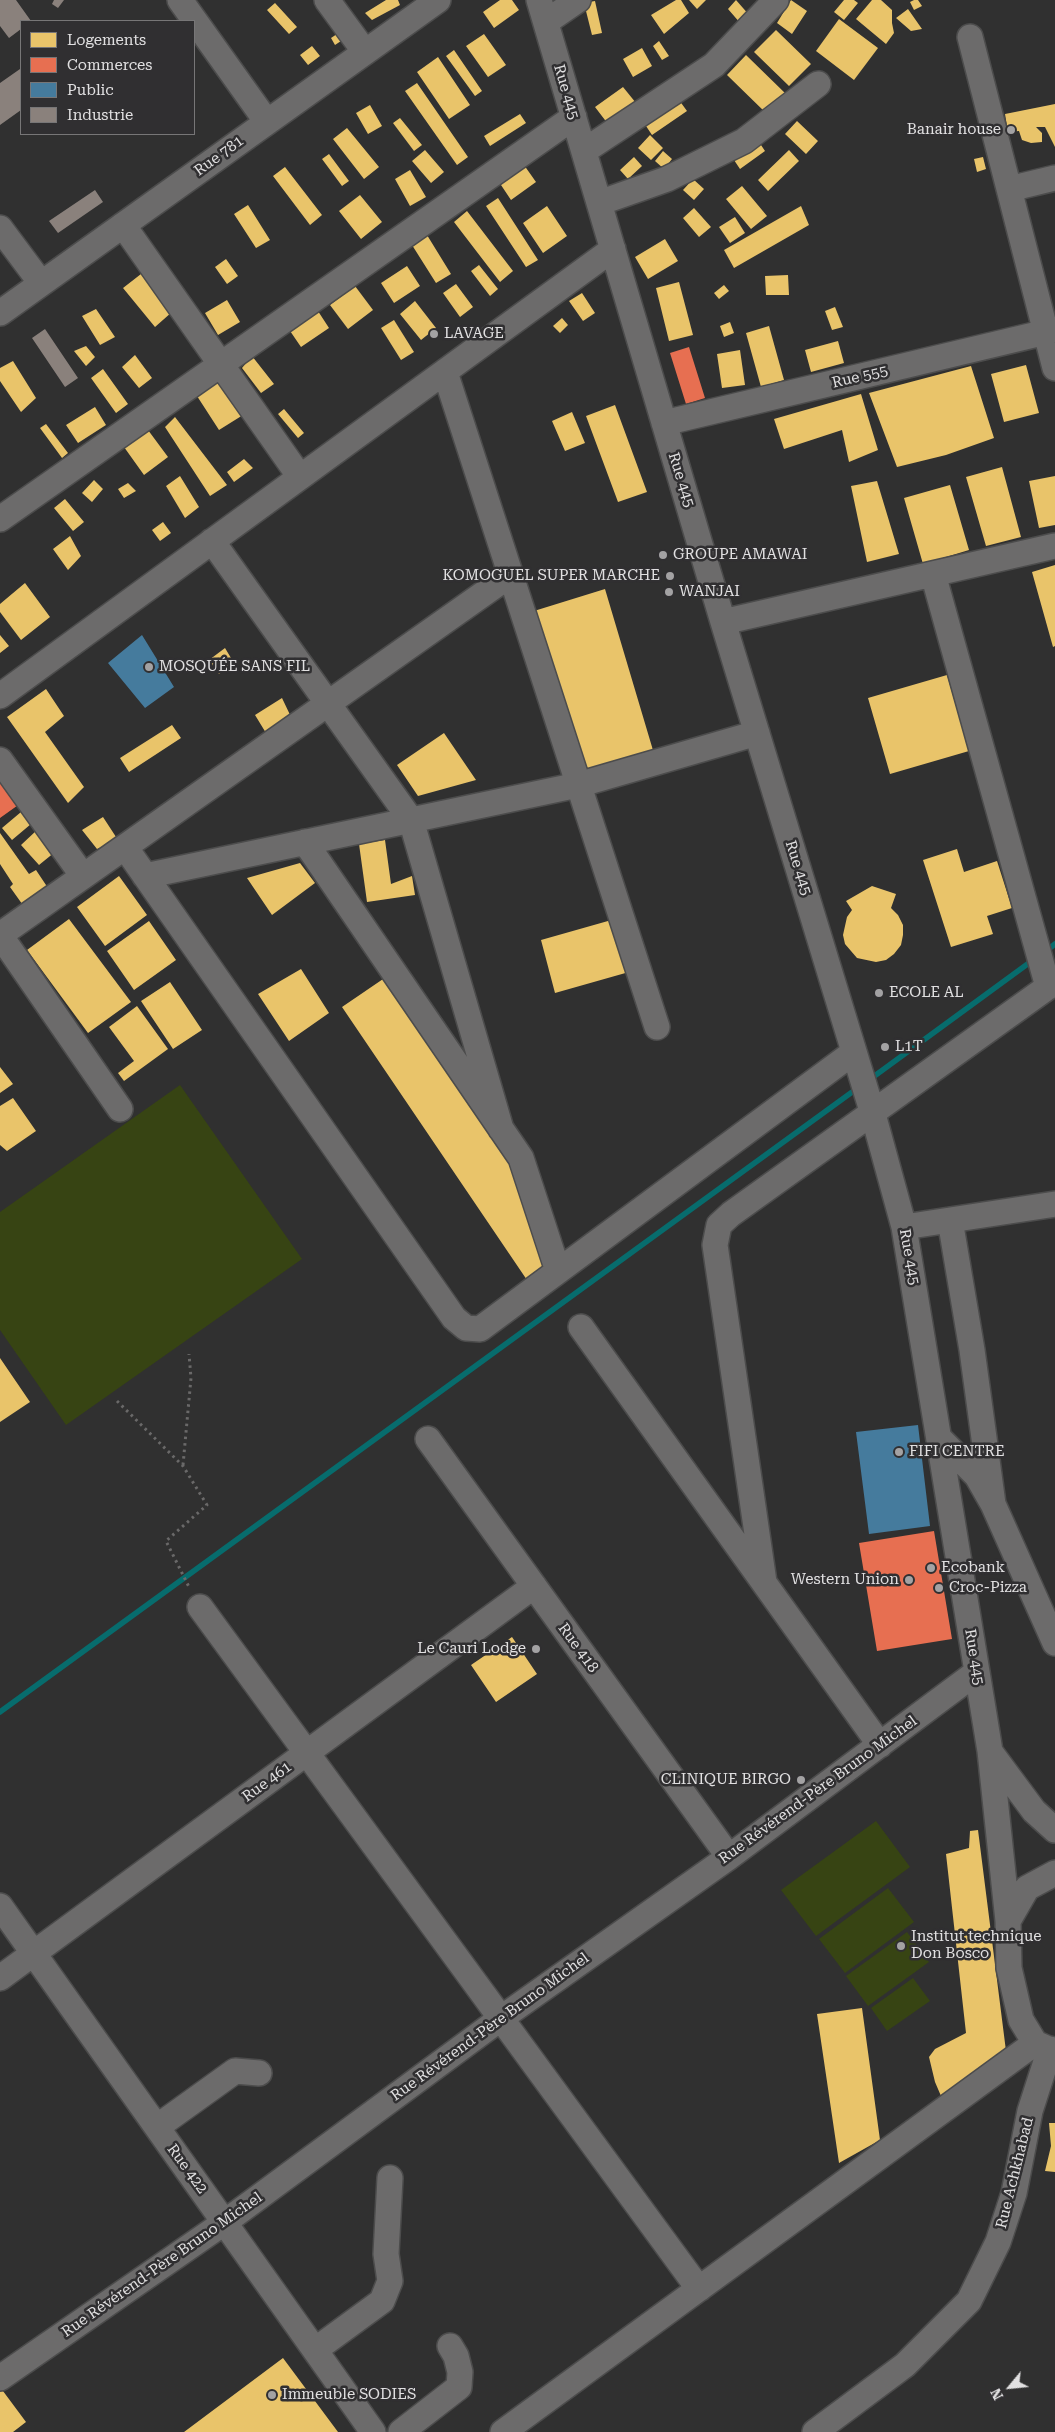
<!DOCTYPE html>
<meta charset="utf-8">
<style>
body{margin:0}
#map{position:relative;width:1055px;height:2432px;overflow:hidden;background:#303030;font-family:"Roboto Serif",serif}
canvas{display:block}
.legend{position:absolute;left:20px;top:20px;width:175px;height:115px;box-sizing:border-box;background:#302f31;border:1px solid #777677;margin:0;padding:6px 9px;list-style:none;font-size:15px;color:#e1e0e1}
.legend li{display:flex;align-items:center;gap:10px;height:25px}
.legend b{width:25px;border:1px solid #777677}
.north{position:absolute;left:985px;top:2362px;width:50px;height:50px;-webkit-text-stroke:4px #302f31;paint-order:stroke;rotate:242deg;font-size:14px;font-weight:700;line-height:20px;text-align:center;color:#e1e0e1}
.north::after{content:'';display:block;margin:auto;width:18px;height:22px;background:#e1e0e1;clip-path:polygon(50% 0,100% 100%,50% 72%,0 100%)}
</style>
<div id="map">
<canvas width="1055" height="2432"></canvas>
<ul class="legend">
<li><b style="height:14px;background:#e9c46a"></b>Logements</li>
<li><b style="height:14px;background:#e76f51"></b>Commerces</li>
<li><b style="height:14px;background:#457b9d"></b>Public</li>
<li><b style="height:14px;background:#8a817c"></b>Industrie</li>
</ul>
<div class="north">N</div>
</div>
<script>
const context = document.querySelector('canvas').getContext('2d');
context.lineJoin = 'round';
function fillPath(path, color) { context.fillStyle = color; context.fill(path, 'evenodd'); }
const shape = rows => new Path2D(rows.map(r => 'M' + r).join(''));
function stroke(path, color, width, dash) { context.strokeStyle = color; context.lineWidth = width; context.lineCap = dash ? 'butt' : 'round'; context.setLineDash(dash || []); context.stroke(path); }
function write(font, color, halo, rows, align = 'center') {
  context.font = font + ' "Roboto Serif",serif'; context.lineWidth = 5; context.setLineDash([]); context.textBaseline = 'middle'; context.strokeStyle = halo; context.fillStyle = color; for (const [text, x, y, turn = 0] of rows) {
    context.save(); context.translate(x, y); context.rotate((+turn || 0) * Math.PI / 180); context.textAlign = isNaN(turn) ? turn : align; if (halo) context.strokeText(text, 0, 0); context.fillText(text, 0, 0); context.restore();
  }
}
fillPath(shape([
 [180,1085,302,1259,66,1425,0,1330,0,1212],
 [876,1821,910,1867,816,1936,781,1890],
 [888,1888,914,1922,845,1973,819,1939],
 [907,1932,929,1962,868,2006,846,1976],
 [913,1978,930,2001,887,2031,871,2008]
]), '#374413');
fillPath(shape([
 [386,0,398,0,400,5,372,20,365,13],
 [500,0,512,0,519,10,494,28,483,12],
 [676,0,681,0,689,13,664,34,651,15],
 [689,0,706,0,697,9],
 [736,0,750,16,741,24,728,9],
 [791,0,807,11,792,34,777,23],
 [844,0,854,0,858,3,844,20,834,12],
 [872,0,881,0,892,10,892,23,894,33,886,44,856,19],
 [914,0,918,0,922,6,914,10,910,2],
 [595,1,602,33,592,35,584,3],
 [275,3,297,27,289,34,267,10],
 [908,9,922,29,911,31,896,18],
 [839,19,878,48,854,80,816,51],
 [343,30,347,37,335,45,331,38],
 [776,30,811,64,789,86,754,52],
 [484,34,506,65,488,77,466,46],
 [659,41,669,56,662,60,653,46],
 [312,46,320,56,308,65,300,55],
 [642,48,652,66,633,77,623,59],
 [454,50,482,91,475,96,446,56],
 [746,55,787,95,768,115,727,75],
 [438,57,470,105,449,119,417,72],
 [417,83,468,157,457,165,405,91],
 [623,87,636,103,608,124,595,107],
 [679,100,687,111,652,135,644,123],
 [1055,104,1055,147,1045,127,1036,127,1042,133,1042,142,1031,143,1022,140,1019,131,1008,132,1005,114],
 [370,105,382,126,368,134,356,113],
 [520,114,526,123,490,146,484,136],
 [400,118,422,145,414,151,393,123],
 [797,121,818,141,806,154,785,134],
 [347,128,379,167,364,179,333,139],
 [650,135,663,148,651,160,638,148],
 [759,142,765,151,740,169,734,160],
 [425,150,444,172,431,183,412,161],
 [789,150,799,161,768,191,758,180],
 [663,151,672,159,664,169,655,161],
 [329,154,349,181,342,186,322,159],
 [634,157,642,166,628,179,620,170],
 [983,157,986,169,977,172,974,159],
 [524,165,536,182,511,200,499,182],
 [285,167,322,215,310,225,273,176],
 [410,170,426,197,410,206,395,179],
 [693,179,704,189,694,200,683,190],
 [742,186,767,216,751,229,726,199],
 [360,195,382,222,361,239,339,211],
 [498,198,538,260,526,267,486,206],
 [248,205,270,240,256,248,234,214],
 [547,206,567,236,543,253,523,223],
 [801,206,809,225,734,268,724,250],
 [694,208,711,227,699,237,683,218],
 [467,211,513,271,500,282,454,222],
 [735,217,745,233,730,243,719,227],
 [427,235,451,274,436,283,412,245],
 [665,239,678,261,648,279,635,257],
 [226,259,238,276,227,284,215,267],
 [479,265,498,289,490,296,471,271],
 [407,266,420,286,394,303,381,283],
 [141,274,172,312,155,327,123,288],
 [788,275,789,295,766,295,765,276],
 [679,282,693,335,669,341,656,288],
 [456,284,473,307,460,317,443,293],
 [724,285,729,291,719,299,714,293],
 [355,286,373,310,348,329,330,305],
 [582,293,595,313,583,321,569,301],
 [227,300,240,322,218,335,205,313],
 [415,301,436,328,421,340,400,314],
 [835,307,843,327,832,330,825,311],
 [316,308,329,328,301,347,288,328],
 [96,309,115,337,100,345,82,316],
 [562,318,568,325,560,333,553,326],
 [394,320,414,352,401,360,381,328],
 [730,322,734,333,724,337,720,326],
 [769,326,784,380,761,387,746,333],
 [838,341,844,363,811,372,805,350],
 [86,346,95,357,86,366,74,351],
 [740,350,745,385,722,388,717,354],
 [135,355,152,378,139,388,122,367],
 [252,356,274,384,261,393,242,368],
 [13,361,36,398,21,412,0,381,0,368],
 [1026,365,1039,413,1004,422,991,374],
 [971,366,994,438,946,455,897,467,869,393],
 [103,369,128,404,116,413,91,378],
 [221,380,243,415,219,430,197,396],
 [861,394,878,450,849,462,842,430,784,449,774,419],
 [615,405,647,492,618,502,586,416],
 [95,407,106,425,78,443,66,425],
 [284,409,304,433,298,438,278,414],
 [572,412,585,443,565,451,552,421],
 [175,417,227,485,210,496,165,427],
 [46,424,68,453,62,458,40,428],
 [148,430,168,457,144,475,124,447],
 [244,459,253,468,234,482,227,472],
 [1002,467,1021,537,986,546,966,477],
 [180,476,199,507,185,518,166,486],
 [1055,476,1055,525,1039,528,1029,481],
 [94,480,103,489,92,502,82,493],
 [877,481,899,554,867,562,851,486],
 [128,483,136,491,124,498,118,489],
 [950,485,969,550,923,564,904,498],
 [65,499,84,522,73,531,54,508],
 [163,522,171,533,160,541,152,530],
 [70,536,81,556,68,570,53,549],
 [1055,565,1055,646,1053,647,1032,572],
 [25,583,50,617,21,640,0,612,0,604],
 [605,589,655,757,584,778,534,611],
 [0,635,9,646,0,653],
 [225,648,234,663,219,674,209,660],
 [947,675,969,751,890,774,868,698],
 [46,689,64,716,45,732,84,787,68,803,7,717],
 [282,698,292,719,266,733,255,715],
 [172,725,181,738,129,772,120,758],
 [444,733,476,780,418,796,397,765],
 [21,812,31,824,12,840,2,828],
 [103,817,118,840,97,849,82,830],
 [37,830,55,852,39,865,21,845],
 [0,833,29,874,36,870,50,891,25,908,10,887,13,884,0,864],
 [385,840,391,884,412,876,415,895,367,902,359,844],
 [957,849,964,872,997,861,1012,908,987,916,993,934,951,947,923,860],
 [300,863,315,883,272,915,247,878],
 [119,876,147,915,105,946,77,907],
 [872,886,896,894,891,908,898,915,903,925,903,935,901,945,894,954,886,960,876,962,857,958,845,944,843,935,847,917,852,910,846,901],
 [69,919,131,1002,88,1033,27,950],
 [615,919,629,972,555,993,541,940],
 [149,921,176,960,134,990,107,951],
 [301,969,329,1013,289,1041,258,994],
 [386,977,514,1167,549,1270,529,1283,342,1007],
 [170,982,202,1030,173,1049,141,1001],
 [137,1006,168,1049,124,1081,118,1073,134,1061,109,1027],
 [0,1067,13,1084,0,1093],
 [13,1098,36,1131,7,1151,0,1145,0,1106],
 [0,1358,30,1402,0,1422],
 [512,1637,537,1674,496,1702,471,1665],
 [978,1830,1006,2051,941,2096,935,2082,929,2057,935,2049,966,2033,946,1854,969,1848,970,1831],
 [862,2008,880,2140,839,2163,817,2014],
 [1049,2123,1055,2123,1055,2172,1045,2171,1051,2146],
 [283,2358,338,2432,184,2432],
 [0,2387,26,2422,13,2432,0,2432]
]), '#e9c46a');
fillPath(shape([
 [689,347,705,398,686,404,670,353],
 [0,773,21,803,0,818],
 [934,1531,952,1639,877,1651,859,1543]
]), '#e76f51');
fillPath(shape([
 [142,635,174,687,145,708,108,663],
 [918,1425,930,1526,869,1534,856,1432]
]), '#457b9d');
fillPath(shape([
 [0,0,16,0,31,21,21,21,21,29,9,38,0,26],
 [54,0,64,0,58,8,52,4],
 [20,69,21,110,0,125,0,83],
 [95,190,103,202,58,233,49,221],
 [45,329,78,378,65,387,32,338]
]), '#8a817c');
stroke(shape([
 [1045,952,1055,944],
 [869,1080,1033,960],
 [0,1712,859,1087]
]), '#076c6d', 5.5);
const minor = shape([
 [180,0,267,122],
 [327,0,365,52],
 [539,0,723,622,873,1114,904,1227,990,1751,1008,1921,1009,1968,1021,2020,1035,2043,1055,2052],
 [546,22,578,0],
 [970,37,1055,368],
 [584,151,714,65,776,0],
 [1009,189,1055,178],
 [599,203,667,179,744,141,818,84],
 [123,225,300,477],
 [0,228,41,283],
 [0,313,438,0],
 [445,372,657,1027],
 [664,423,1055,330],
 [0,519,574,117],
 [212,541,411,820,501,1129],
 [933,574,1048,987],
 [723,622,1055,546],
 [0,696,613,249],
 [0,760,83,876],
 [305,842,521,1158,558,1271],
 [125,847,454,1318,466,1328,480,1329,854,1052],
 [145,876,578,785,757,733],
 [0,935,510,575],
 [0,935,120,1109],
 [950,1220,972,1350,993,1504],
 [904,1227,1055,1204],
 [581,1327,880,1745],
 [939,1438,977,1476,993,1504,1055,1643],
 [428,1439,729,1857],
 [764,1582,715,1245,719,1225,731,1214,1055,982],
 [200,1607,699,2289],
 [991,1753,1034,1811,1055,1830],
 [0,1906,373,2432],
 [1008,1921,1027,1888,1055,1873],
 [0,1978,534,1586],
 [157,2127,235,2071,259,2073],
 [315,2350,382,2301,390,2281,386,2254,390,2178],
 [0,2378,225,2222,500,2019,729,1857,977,1672],
 [401,2432,459,2387,460,2372,456,2356,450,2346],
 [503,2432,1035,2043],
 [815,2432,905,2365,969,2301,998,2242,1014,2193,1030,2111,1050,2049]
]);
stroke(minor, '#4c4c4c', 28);
stroke(shape([
 [117,1401,183,1466,207,1505,166,1541,190,1589],
 [183,1465,191,1378,189,1354]
]), '#6a6969', 3, [2.5, 4]);
stroke(minor, '#6c6b6b', 25);
for (const [x, y, r, color] of [
 [1011,130,5,"#a3a2a3"],
 [434,334,5,"#a3a2a3"],
 [663,555,5,"#a3a2a3"],
 [670,576,5,"#a3a2a3"],
 [669,592,5,"#a3a2a3"],
 [149,667,5,"#a3a2a3"],
 [879,993,5,"#a3a2a3"],
 [885,1047,5,"#a3a2a3"],
 [899,1452,5,"#a3a2a3"],
 [931,1568,5,"#a3a2a3"],
 [909,1580,5,"#a3a2a3"],
 [939,1588,5,"#a3a2a3"],
 [536,1649,5,"#a3a2a3"],
 [801,1780,5,"#a3a2a3"],
 [901,1946,5,"#a3a2a3"],
 [272,2395,5,"#a3a2a3"]
]) { const dot = new Path2D(); dot.arc(x, y, r, 0, 2 * Math.PI); context.fillStyle = color; context.fill(dot); stroke(dot, '#302f31', 2); }
write('15px', '#e1e0e1', '#302f31', [
 ["Rue 445",566,92,74],
 ["Rue 781",219,156,-36],
 ["Rue 555",860,377,-13],
 ["Rue 445",681,480,73],
 ["Rue 445",798,868,73],
 ["Rue 445",909,1257,80],
 ["Rue 418",578,1648,54],
 ["Rue 445",974,1657,81],
 ["Rue 461",267,1782,-36],
 ["Rue Révérend-Père Bruno Michel",818,1790,-36],
 ["Rue Révérend-Père Bruno Michel",490,2027,-36],
 ["Rue 422",187,2169,54],
 ["Rue Achkhabad",1015,2173,-76],
 ["Rue Révérend-Père Bruno Michel",162,2265,-35]
]);
write('15px', '#e1e0e1', '#302f31', [
 ["Banair house",1001,130,"right"],
 ["LAVAGE",444,334],
 ["GROUPE AMAWAI",673,555],
 ["KOMOGUEL SUPER MARCHE",660,576,"right"],
 ["WANJAI",679,592],
 ["MOSQUÉE SANS FIL",159,667],
 ["ECOLE AL",889,993],
 ["L1T",895,1047],
 ["FIFI CENTRE",909,1452],
 ["Ecobank",941,1568],
 ["Western Union",899,1580,"right"],
 ["Croc-Pizza",949,1588],
 ["Le Cauri Lodge",526,1649,"right"],
 ["CLINIQUE BIRGO",791,1780,"right"],
 ["Institut technique",911,1937],
 ["Don Bosco",911,1954],
 ["Immeuble SODIES",282,2395]
], 'left');
</script>
